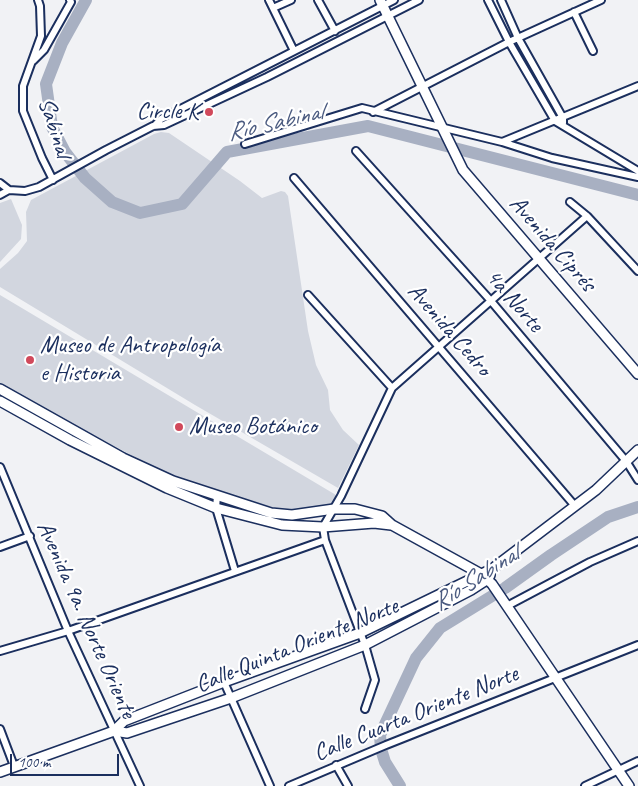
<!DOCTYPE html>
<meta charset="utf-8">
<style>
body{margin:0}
#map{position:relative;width:638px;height:786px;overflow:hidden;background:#f1f2f5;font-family:Caveat,sans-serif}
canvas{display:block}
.scale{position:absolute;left:10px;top:754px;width:109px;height:22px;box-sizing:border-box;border:2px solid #1b2f5e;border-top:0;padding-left:6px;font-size:15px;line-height:18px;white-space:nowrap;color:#1b2f5e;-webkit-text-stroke:4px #fff;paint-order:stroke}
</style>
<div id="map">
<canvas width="638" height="786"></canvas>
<div class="scale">100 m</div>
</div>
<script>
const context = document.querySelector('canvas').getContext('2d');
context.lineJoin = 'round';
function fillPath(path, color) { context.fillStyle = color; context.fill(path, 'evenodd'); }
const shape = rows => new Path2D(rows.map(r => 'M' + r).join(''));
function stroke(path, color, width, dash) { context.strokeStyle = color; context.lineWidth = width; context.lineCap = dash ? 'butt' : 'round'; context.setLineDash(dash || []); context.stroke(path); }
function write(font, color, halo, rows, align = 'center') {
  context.font = font + ' Caveat,sans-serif'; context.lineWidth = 4.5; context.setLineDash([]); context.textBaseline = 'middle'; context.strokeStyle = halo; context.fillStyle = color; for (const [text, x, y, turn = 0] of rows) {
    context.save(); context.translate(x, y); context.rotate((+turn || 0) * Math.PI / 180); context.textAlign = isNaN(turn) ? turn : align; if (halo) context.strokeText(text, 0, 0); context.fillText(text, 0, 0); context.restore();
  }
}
fillPath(shape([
 [161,132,169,133,240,181,262,198,281,191,285,192,288,196,308,331,316,365,328,390,330,410,343,430,359,445,338,488,195,405,0,287,0,269,18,253,27,241,26,212,31,200,154,134],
 [11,199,22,225,21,239,0,262,0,203],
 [0,295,336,495,331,506,282,510,177,479,0,386]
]), '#d2d6df');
stroke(shape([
 [86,0,62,43,46,84,52,127,65,152,85,178,112,202,140,213,182,204,227,152,368,126,638,195],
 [400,786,385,762,381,749,380,735,416,658,440,628,505,588,551,555,608,517,638,507]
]), '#a8b0c2', 12);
const street = shape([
 [38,0,40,6,41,36,23,86,23,111,42,158,53,180],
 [269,0,294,51],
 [318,0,335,31],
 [488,0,509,42,555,121,638,171],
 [501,0,518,38,563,118,563,123],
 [273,8,291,0],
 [574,12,593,51],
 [33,61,44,50,71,2,70,0],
 [373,112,509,42,601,0],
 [154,126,161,119,394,0],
 [502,142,638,86],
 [245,144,362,108,502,142,552,158,638,177],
 [356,151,491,301,626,461,638,480],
 [294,178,575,506],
 [0,183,9,190],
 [9,190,25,191,39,187,106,150,153,126,164,125,267,77,419,0],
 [0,195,9,190],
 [570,202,587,216,638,271],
 [308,295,392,388],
 [0,467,68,631,140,786],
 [217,496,216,508,235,571],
 [0,547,30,536],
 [507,606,590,562,638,541],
 [0,651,68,631,325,540],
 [224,682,270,786],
 [365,709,375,680,365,645,325,540,323,527,341,496,392,388,587,216],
 [0,729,14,766],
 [336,765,348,786],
 [289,786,386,745,638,645],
 [585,786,638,761]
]);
const secondary = shape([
 [380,0,463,170,638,374],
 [0,389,123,458,173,481,271,513,292,515,334,509,355,509,382,516,392,525,481,574,492,584,629,786],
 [0,401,70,440,167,488,216,508,282,525,323,527,374,523,391,525],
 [114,731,124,721,224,682,360,633,492,569,596,490,638,450],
 [0,772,114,731,127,733,231,698,365,645,471,590,488,579,490,575]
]);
stroke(street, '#1b2f5e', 10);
stroke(secondary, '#1b2f5e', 12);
stroke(street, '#fff', 6);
stroke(secondary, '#fff', 9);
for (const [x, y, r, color] of [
 [209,112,5,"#d1495b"],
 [30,360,5,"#d1495b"],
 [179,427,5,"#d1495b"]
]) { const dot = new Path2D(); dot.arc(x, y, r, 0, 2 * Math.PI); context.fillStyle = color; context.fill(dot); stroke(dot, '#fff', 2); }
write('24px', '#1b2f5e', '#fff', [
 ["Circle K",199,112,"right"],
 ["Museo de Antropología",40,346],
 ["e Historia",40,374],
 ["Museo Botánico",189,427]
], 'left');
write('24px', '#1b2f5e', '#fff', [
 ["Sabinal",54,128,72],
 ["Avenida Ciprés",552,244,49],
 ["4a Norte",514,301,49],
 ["Avenida Cedro",449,330,49],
 ["Avenida 9a. Norte Oriente",86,620,66],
 ["Calle Quinta Oriente Norte",297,646,-22],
 ["Calle Cuarta Oriente Norte",416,714,-22]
]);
write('italic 25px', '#4c5c81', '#fff', [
 ["Río Sabinal",275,123,-13],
 ["Río Sabinal",476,579,-33]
]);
</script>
